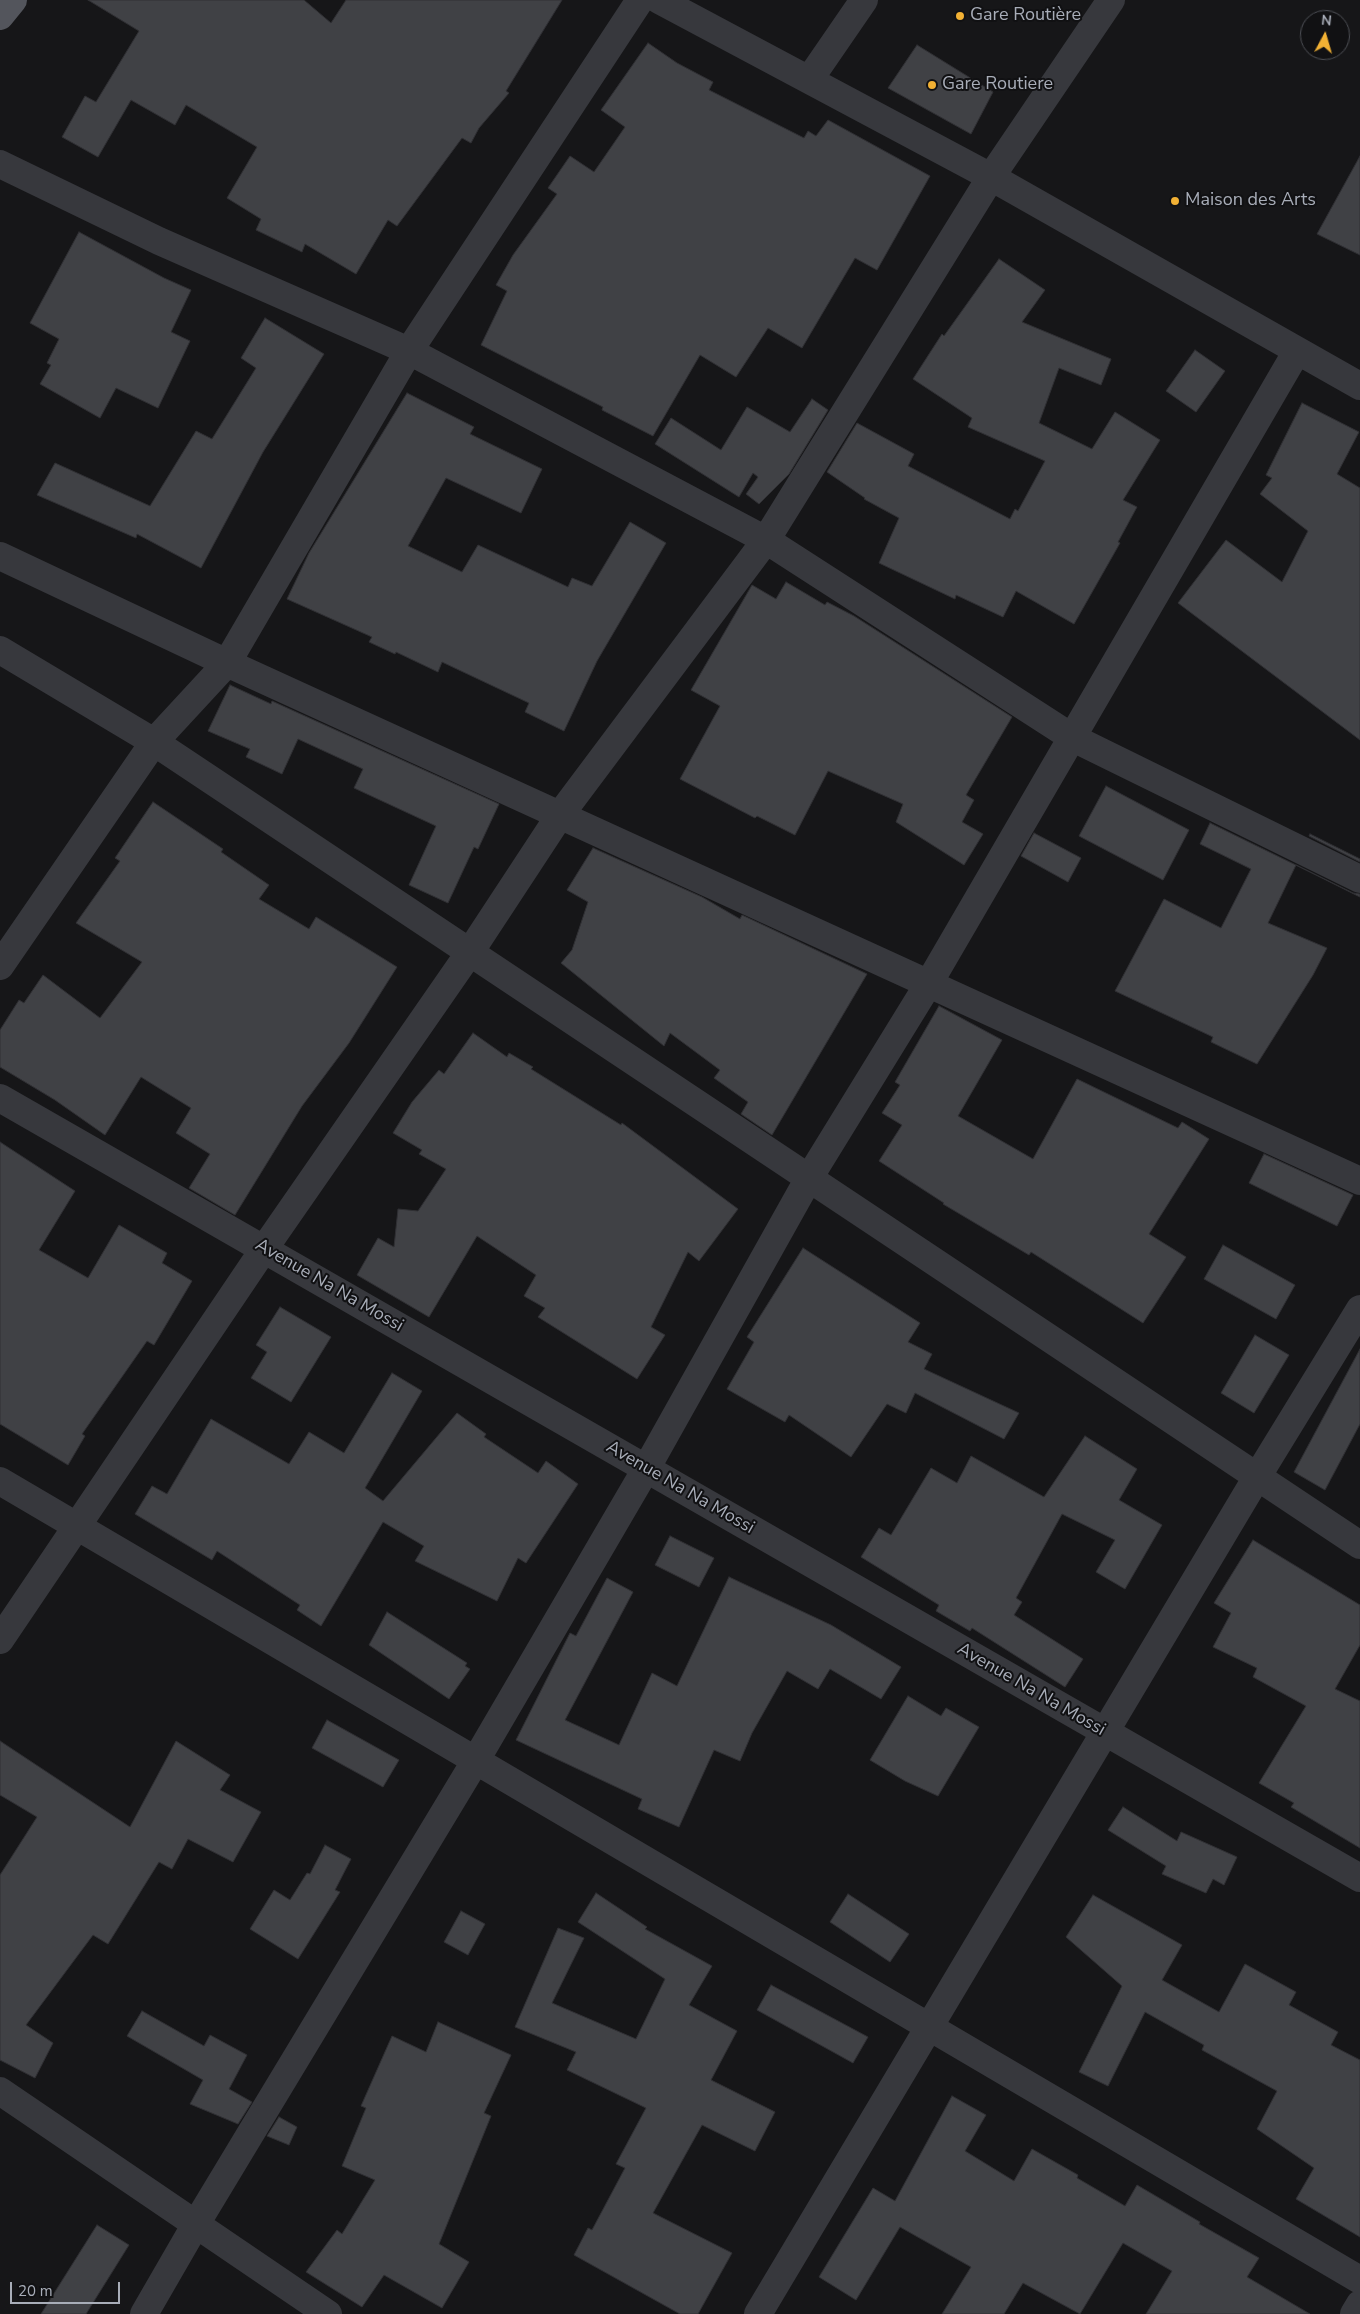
<!DOCTYPE html>
<meta charset="utf-8">
<style>
body{margin:0}
#map{position:relative;width:1360px;height:2314px;overflow:hidden;background:#161618;font-family:"Nunito Sans",sans-serif}
canvas{display:block}
.north{position:absolute;left:1300px;top:10px;width:50px;height:50px;box-sizing:border-box;background:#111113;border:1px solid #4d4f55;border-radius:50%;rotate:6deg;font-size:14px;font-weight:700;line-height:20px;text-align:center;color:#a8adb8}
.north::after{content:'';display:block;margin:auto;width:18px;height:22px;background:#f2b134;clip-path:polygon(50% 0,100% 100%,50% 72%,0 100%)}
.scale{position:absolute;left:10px;top:2282px;width:110px;height:22px;box-sizing:border-box;border:2px solid #a8adb8;border-top:0;padding-left:6px;font-size:15px;line-height:18px;white-space:nowrap;color:#a8adb8;-webkit-text-stroke:4px #111113;paint-order:stroke}
</style>
<div id="map">
<canvas width="1360" height="2314"></canvas>
<div class="north">N</div>
<div class="scale">20 m</div>
</div>
<script>
const context = document.querySelector('canvas').getContext('2d');
context.lineJoin = 'round';
function fillPath(path, color) { context.fillStyle = color; context.fill(path, 'evenodd'); }
const shape = rows => new Path2D(rows.map(r => 'M' + r).join(''));
function stroke(path, color, width, dash) { context.strokeStyle = color; context.lineWidth = width; context.lineCap = dash ? 'butt' : 'round'; context.setLineDash(dash || []); context.stroke(path); }
function write(font, color, halo, rows, align = 'center') {
  context.font = font + ' "Nunito Sans",sans-serif'; context.lineWidth = 4; context.setLineDash([]); context.textBaseline = 'middle'; context.strokeStyle = halo; context.fillStyle = color; for (const [text, x, y, turn = 0] of rows) {
    context.save(); context.translate(x, y); context.rotate((+turn || 0) * Math.PI / 180); context.textAlign = isNaN(turn) ? turn : align; if (halo) context.strokeText(text, 0, 0); context.fillText(text, 0, 0); context.restore();
  }
}
const building = shape([
 [88,0,304,0,331,23,346,0,562,0,506,91,509,93,479,128,471,143,462,138,397,226,388,220,356,274,305,244,302,252,256,230,261,219,227,198,257,147,186,105,175,125,131,100,98,157,62,137,85,96,96,102,139,31,88,0],
 [648,43,677,63,713,82,709,90,804,138,808,131,816,136,828,120,930,176,877,270,855,258,802,348,768,328,736,377,700,355,653,436,602,410,603,407,481,345,507,291,496,285,513,255,557,194,548,188,570,156,594,172,625,127,601,110,648,43],
 [917,45,993,92,971,134,888,88,917,45],
 [1360,156,1360,255,1317,234,1360,156],
 [79,232,164,278,191,290,171,332,190,341,158,408,116,388,100,418,40,384,51,365,47,363,59,339,30,323,79,232],
 [999,259,1045,290,1022,322,1111,359,1101,385,1059,368,1039,423,1092,449,1115,412,1160,440,1123,500,1137,507,1118,542,1120,543,1074,624,1016,591,1003,617,956,595,955,599,879,563,899,518,864,499,865,498,827,472,857,423,914,454,908,466,1010,519,1015,509,1018,511,1045,461,968,427,972,418,913,379,942,334,944,336,999,259],
 [265,318,324,354,263,452,201,568,137,534,136,538,37,495,55,463,150,506,196,431,212,439,256,368,241,358,265,318],
 [1195,350,1225,371,1196,412,1166,391,1195,350],
 [407,393,474,427,470,434,542,469,521,513,446,478,408,546,462,572,478,545,568,587,572,578,592,586,630,522,666,543,597,661,564,731,525,712,529,703,442,662,438,672,396,652,395,654,369,642,372,637,287,599,309,553,407,393],
 [812,399,828,410,789,474,759,504,746,494,758,477,753,473,739,497,655,444,671,418,721,450,747,407,790,432,812,399],
 [1302,403,1359,432,1337,474,1360,488,1360,740,1178,603,1226,540,1282,582,1308,531,1260,494,1272,478,1266,475,1302,403],
 [786,582,825,605,827,602,854,616,1012,717,966,795,974,800,962,822,983,834,964,865,896,822,903,804,828,771,795,835,757,816,755,818,680,779,720,706,691,690,752,585,776,599,786,582],
 [230,685,271,704,272,701,499,804,478,849,474,847,448,903,409,885,436,826,354,788,363,769,298,739,282,774,246,757,250,749,208,731,230,685],
 [1106,786,1189,830,1163,880,1079,836,1106,786],
 [153,802,223,849,221,852,269,885,259,899,309,929,316,917,397,967,349,1043,302,1106,235,1215,189,1188,210,1154,176,1133,191,1108,141,1077,105,1135,55,1100,0,1067,0,1030,19,1000,24,1003,43,975,100,1018,142,962,76,923,120,861,115,858,153,802],
 [1210,823,1353,893,1360,894,1360,897,1296,865,1268,923,1327,948,1313,975,1257,1064,1211,1042,1213,1037,1115,991,1164,899,1221,928,1251,869,1200,844,1210,823],
 [1034,833,1081,858,1068,882,1021,856,1034,833],
 [1310,834,1360,859,1360,862,1309,836,1310,834],
 [593,848,702,897,740,919,742,915,867,974,772,1135,741,1114,748,1102,714,1078,720,1070,670,1033,664,1046,561,963,572,950,588,902,567,890,593,848],
 [939,1006,1002,1040,958,1116,1033,1159,1077,1079,1178,1128,1182,1122,1209,1139,1149,1234,1186,1257,1143,1323,1031,1252,1029,1255,943,1204,944,1203,879,1161,902,1125,882,1113,900,1085,895,1082,939,1006],
 [473,1033,507,1057,509,1053,533,1067,531,1069,621,1125,622,1123,738,1209,699,1261,688,1252,651,1327,665,1335,637,1379,538,1317,545,1308,524,1296,536,1275,477,1236,429,1317,357,1275,378,1238,394,1247,398,1209,418,1211,446,1169,419,1154,422,1150,393,1133,412,1102,439,1070,444,1074,473,1033],
 [0,1142,75,1191,39,1250,88,1278,119,1225,167,1253,162,1263,192,1281,154,1345,147,1341,82,1434,85,1436,68,1465,0,1424,0,1142],
 [1264,1154,1353,1195,1337,1226,1249,1183,1264,1154],
 [1223,1245,1295,1285,1276,1319,1204,1279,1223,1245],
 [803,1248,920,1323,908,1342,932,1354,924,1369,1019,1413,1004,1439,915,1393,906,1413,887,1404,851,1457,789,1415,785,1422,727,1389,754,1342,747,1337,803,1248],
 [280,1307,331,1337,291,1402,251,1378,267,1352,256,1345,280,1307],
 [1255,1335,1289,1355,1254,1413,1221,1393,1255,1335],
 [1360,1349,1360,1424,1325,1490,1294,1472,1360,1349],
 [392,1373,422,1391,365,1488,383,1501,457,1413,486,1434,484,1437,538,1473,546,1461,578,1484,526,1563,518,1558,497,1601,415,1561,424,1546,383,1522,321,1626,297,1610,300,1605,217,1551,212,1560,135,1514,152,1486,167,1494,211,1419,289,1464,309,1432,344,1453,392,1373],
 [1085,1436,1137,1469,1119,1500,1162,1525,1125,1589,1096,1572,1115,1540,1062,1514,1016,1598,1022,1602,1014,1615,1083,1659,1065,1687,972,1628,970,1631,936,1611,939,1605,861,1557,879,1528,891,1535,931,1468,957,1483,971,1456,1044,1497,1085,1436],
 [670,1536,714,1558,699,1587,655,1565,670,1536],
 [1253,1540,1360,1605,1360,1645,1335,1689,1360,1701,1360,1848,1291,1807,1294,1803,1259,1783,1306,1706,1253,1677,1257,1668,1213,1647,1231,1613,1214,1603,1253,1540],
 [729,1577,831,1625,901,1667,881,1699,830,1669,818,1689,787,1671,752,1733,740,1761,714,1750,679,1827,638,1809,642,1799,516,1740,570,1633,576,1636,607,1578,633,1592,565,1720,619,1745,652,1673,677,1686,729,1577],
 [387,1612,467,1663,465,1666,470,1669,449,1699,369,1645,387,1612],
 [908,1696,941,1716,946,1708,979,1727,938,1796,905,1781,870,1760,908,1696],
 [327,1720,399,1760,383,1787,312,1748,327,1720],
 [0,1741,130,1827,176,1741,230,1775,220,1790,261,1812,233,1862,188,1839,172,1869,159,1862,108,1944,93,1935,26,2025,53,2043,35,2078,0,2060,0,1875,37,1817,0,1795,0,1741],
 [1123,1807,1177,1841,1181,1832,1237,1857,1224,1885,1213,1879,1206,1893,1162,1874,1166,1866,1108,1830,1123,1807],
 [325,1845,351,1859,335,1890,340,1892,298,1959,250,1929,274,1890,290,1900,307,1873,310,1874,325,1845],
 [596,1893,647,1927,645,1929,712,1966,689,2005,737,2031,711,2080,775,2112,755,2151,702,2125,653,2213,732,2253,698,2314,680,2314,574,2255,588,2228,592,2230,625,2168,616,2164,646,2108,567,2070,576,2052,515,2027,558,1928,584,1938,552,2003,636,2039,665,1979,578,1922,596,1893],
 [848,1894,909,1934,890,1962,830,1922,848,1894],
 [1093,1895,1182,1945,1162,1980,1219,2012,1245,1964,1296,1992,1289,2005,1338,2032,1331,2045,1360,2060,1360,2237,1296,2199,1314,2168,1257,2129,1277,2091,1202,2050,1204,2045,1145,2012,1108,2086,1079,2072,1122,1986,1066,1937,1093,1895],
 [461,1911,485,1924,468,1955,444,1942,461,1911],
 [771,1985,868,2037,853,2063,757,2010,771,1985],
 [142,2011,204,2046,210,2035,247,2055,229,2089,252,2102,238,2124,190,2104,203,2080,127,2036,142,2011],
 [438,2022,511,2055,484,2113,491,2116,439,2244,469,2262,442,2308,384,2275,362,2307,306,2272,337,2230,342,2234,375,2180,342,2166,366,2108,361,2106,392,2036,426,2052,438,2022],
 [952,2096,986,2115,965,2151,1014,2181,1032,2149,1078,2175,1077,2178,1125,2206,1137,2185,1200,2222,1199,2224,1259,2258,1247,2277,1310,2314,1146,2314,1172,2271,1123,2243,1080,2314,1023,2283,1004,2314,942,2314,971,2267,900,2227,856,2300,819,2277,873,2188,895,2201,952,2096],
 [279,2117,297,2127,289,2145,267,2136,279,2117],
 [97,2225,129,2245,86,2314,41,2314,97,2225]
]);
fillPath(building, '#404145');
stroke(building, '#303034', 1);
stroke(shape([
 [659,0,991,177,1360,386],
 [809,80,864,0],
 [0,164,159,241,409,351,766,540,1073,738,1360,879],
 [0,556,227,663,1360,1181],
 [0,650,154,742,1360,1545],
 [0,966,154,742,227,663,409,351,640,0],
 [0,1098,1360,1878],
 [0,1481,1360,2280],
 [0,1640,264,1249,470,952,560,815,766,540,991,177,1111,0],
 [0,2091,328,2314],
 [144,2314,196,2224,476,1760,646,1469,809,1178,929,983,1297,351],
 [758,2314,1257,1477,1360,1309],
 [1354,2314,1360,2304]
]), '#37383d', 28);
stroke(shape([
 [0,16,13,0]
]), '#53555c', 28);
for (const [x, y, r, color] of [
 [960,16,5,"#f2b134"],
 [932,85,5,"#f2b134"],
 [1175,201,5,"#f2b134"]
]) { const dot = new Path2D(); dot.arc(x, y, r, 0, 2 * Math.PI); context.fillStyle = color; context.fill(dot); stroke(dot, '#111113', 2); }
write('18px', '#a8adb8', '#111113', [
 ["Gare Routière",970,16],
 ["Gare Routiere",942,85],
 ["Maison des Arts",1185,201]
], 'left');
write('18px', '#a8adb8', '#111113', [
 ["Avenue Na Na Mossi",329,1286,30],
 ["Avenue Na Na Mossi",680,1488,30],
 ["Avenue Na Na Mossi",1031,1690,30]
]);
</script>
